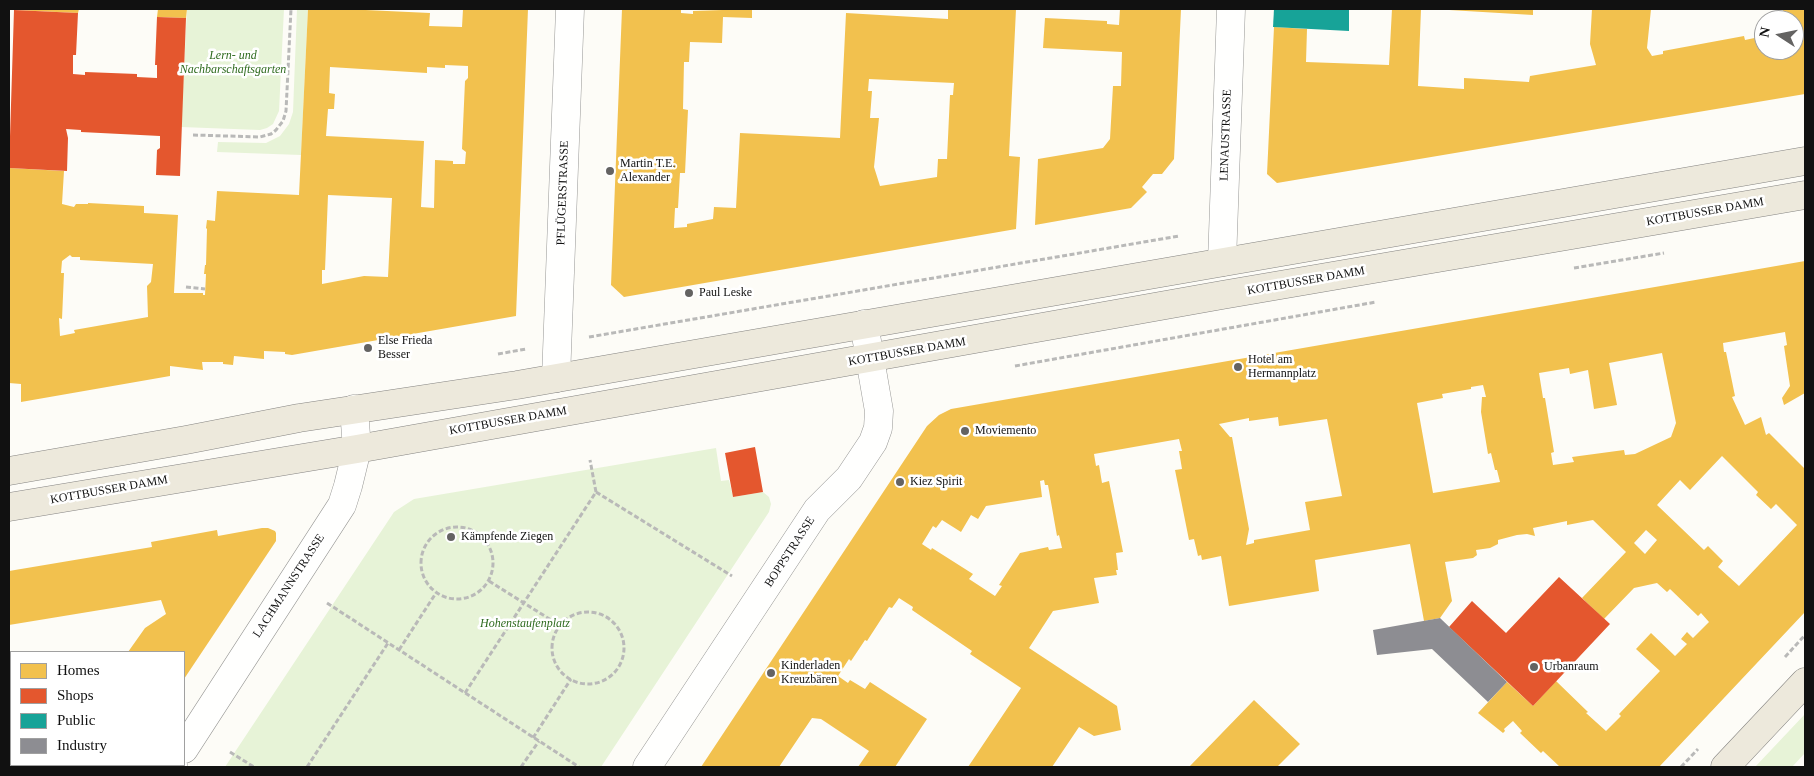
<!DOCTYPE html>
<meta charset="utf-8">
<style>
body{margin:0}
#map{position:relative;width:1814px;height:776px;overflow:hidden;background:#fdfcf7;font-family:"Times New Roman",serif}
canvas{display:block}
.frame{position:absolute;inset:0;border:10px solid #111;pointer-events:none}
.legend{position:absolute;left:10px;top:651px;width:175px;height:115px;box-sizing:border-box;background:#fff;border:1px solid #a0a0a0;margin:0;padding:6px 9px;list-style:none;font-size:15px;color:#111}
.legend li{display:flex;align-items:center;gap:10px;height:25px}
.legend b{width:25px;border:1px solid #a0a0a0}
.north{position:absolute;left:1754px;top:10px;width:50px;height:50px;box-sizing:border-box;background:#fff;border:1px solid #a0a0a0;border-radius:50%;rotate:281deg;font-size:14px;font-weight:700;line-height:20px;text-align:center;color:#111}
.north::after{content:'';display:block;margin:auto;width:18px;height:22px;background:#646362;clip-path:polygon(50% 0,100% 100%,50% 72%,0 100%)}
</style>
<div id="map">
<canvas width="1814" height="776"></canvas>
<div class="frame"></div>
<ul class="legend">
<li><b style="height:14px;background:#f2c14e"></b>Homes</li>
<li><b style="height:14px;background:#e4572e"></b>Shops</li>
<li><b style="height:14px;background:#17a398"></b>Public</li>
<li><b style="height:14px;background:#8d8d92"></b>Industry</li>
</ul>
<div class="north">N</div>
</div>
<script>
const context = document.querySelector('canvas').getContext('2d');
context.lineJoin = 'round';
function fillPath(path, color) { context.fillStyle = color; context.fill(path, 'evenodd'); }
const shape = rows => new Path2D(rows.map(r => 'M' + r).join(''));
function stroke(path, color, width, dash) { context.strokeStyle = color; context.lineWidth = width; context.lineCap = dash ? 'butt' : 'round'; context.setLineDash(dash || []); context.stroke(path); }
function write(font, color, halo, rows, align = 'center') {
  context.font = font + ' "Times New Roman",serif'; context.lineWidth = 5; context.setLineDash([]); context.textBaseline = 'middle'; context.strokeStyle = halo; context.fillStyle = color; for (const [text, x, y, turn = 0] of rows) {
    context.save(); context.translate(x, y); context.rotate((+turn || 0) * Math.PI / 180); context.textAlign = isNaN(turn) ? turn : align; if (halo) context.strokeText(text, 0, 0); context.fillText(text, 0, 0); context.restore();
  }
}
fillPath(shape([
 [187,9,284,9,279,111,273,124,267,128,260,130,181,127],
 [297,9,308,9,301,155,217,152,218,142,266,143,280,136,289,124,293,112],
 [716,448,721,481,729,480,733,497,763,492,769,497,771,504,769,512,601,767,225,767,394,512,414,499],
 [1805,714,1805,753,1792,767,1755,767]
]), '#e7f3d7');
fillPath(shape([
 [15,9,79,9,78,13,14,10],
 [158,9,187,9,186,18,157,17],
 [308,9,344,9,430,13,429,26,462,27,463,9,528,9,516,316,292,355,285,354,285,352,264,351,264,359,234,356,233,365,223,364,223,362,202,362,203,370,170,366,170,376,21,402,21,384,9,383,9,168,64,171,62,204,74,207,76,204,88,204,88,203,144,206,144,213,178,215,174,293,203,293,203,295,205,295,206,274,204,274,205,265,206,265,207,229,206,228,207,220,215,221,217,191,299,195],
 [445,65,468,66,468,78,465,81,462,149,466,152,465,164,453,164,453,161,435,160,434,208,421,207,424,141,326,136,328,109,334,109,335,94,329,93,330,67,427,73,427,67,445,68],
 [328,195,392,198,388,277,364,276,322,284,322,270,325,270],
 [70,255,72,257,80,257,80,260,153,264,151,282,147,286,148,317,74,330,75,333,60,336,59,318,62,319,64,273,61,273,62,261],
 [622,9,681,9,681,13,693,14,693,11,752,9,752,18,723,17,722,43,690,42,689,62,684,62,683,109,688,110,685,173,680,173,678,208,675,208,674,228,687,227,687,224,713,219,714,207,736,208,740,133,840,138,846,13,948,19,948,9,1016,9,1009,156,1020,157,1016,229,624,297,611,285],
 [869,79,954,83,953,95,950,95,947,159,938,159,937,177,880,186,874,167,879,118,870,118,872,91,868,91],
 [1120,9,1181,9,1174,159,1162,174,1153,174,1142,187,1147,192,1131,208,1035,225,1038,159,1103,148,1110,139,1113,86,1121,86,1122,52,1043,48,1045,18,1107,21,1107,24,1119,25],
 [1392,9,1421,9,1418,86,1464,89,1464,78,1529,82,1530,76,1596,65,1590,44,1592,9,1651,9,1647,48,1652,56,1663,54,1663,51,1744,36,1745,40,1764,36,1764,50,1794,50,1794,20,1782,20,1783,9,1805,9,1805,94,1277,183,1267,174,1274,27,1307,29,1306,62,1389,65],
 [1449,9,1533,9,1533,15,1449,10],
 [1805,261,1805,393,1784,405,1782,398,1790,386,1784,346,1787,345,1785,332,1723,343,1724,352,1726,352,1735,396,1732,397,1745,425,1761,417,1766,435,1769,433,1805,469,1805,612,1659,767,1560,767,1543,751,1541,753,1520,733,1522,731,1513,721,1504,729,1505,731,1503,733,1478,713,1507,682,1533,706,1556,681,1588,712,1586,713,1606,731,1621,716,1619,714,1660,671,1636,649,1651,633,1675,656,1687,644,1681,639,1687,632,1693,638,1709,622,1701,613,1698,616,1670,589,1667,592,1657,583,1634,588,1604,619,1582,598,1626,552,1593,520,1567,525,1567,521,1533,528,1535,536,1527,534,1517,535,1498,540,1498,544,1490,548,1476,550,1477,555,1473,558,1445,562,1452,601,1440,618,1424,621,1410,544,1315,560,1319,591,1229,606,1221,556,1202,560,1201,555,1198,556,1194,539,1189,540,1175,470,1182,469,1179,451,1182,451,1179,439,1094,454,1096,466,1099,465,1102,483,1109,481,1123,552,1116,553,1118,570,1116,570,1117,575,1094,578,1099,603,1053,611,1029,648,1117,706,1121,730,1094,736,1079,727,1052,767,968,767,1021,688,970,654,972,651,912,610,913,607,899,598,892,608,889,607,867,641,865,640,851,661,849,659,838,676,848,683,850,680,865,689,870,682,927,719,895,767,858,767,869,751,821,719,812,718,779,767,701,767,927,426,939,415,951,409],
 [1662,353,1676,423,1671,437,1635,454,1625,455,1624,450,1572,457,1574,462,1553,465,1551,453,1554,452,1545,398,1543,398,1539,373,1569,368,1570,374,1588,370,1594,409,1617,405,1609,363],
 [1483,385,1486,397,1482,397,1481,412,1488,454,1491,453,1495,470,1497,470,1500,482,1433,493,1417,403,1443,398,1442,394,1471,389,1471,387],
 [1278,417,1279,426,1327,419,1342,496,1305,502,1310,530,1254,540,1254,543,1246,545,1249,529,1232,437,1230,437,1219,424,1249,418,1249,421],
 [1722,456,1758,492,1756,495,1771,509,1776,504,1797,525,1739,586,1718,567,1723,561,1708,546,1704,550,1657,505,1680,480,1690,490],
 [1044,480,1045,485,1048,485,1057,536,1059,535,1062,548,1049,550,1048,547,1020,553,999,585,1002,586,995,596,969,579,973,574,932,548,931,550,922,544,933,526,936,528,942,520,961,532,971,515,978,519,986,506,1042,497,1040,481],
 [1646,530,1657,540,1645,554,1634,543],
 [262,528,268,528,275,531,276,533,276,541,184,679,184,652,128,652,145,628,166,614,161,600,9,625,9,571,152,547,151,542,217,530,218,536],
 [9,685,11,687,11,732,9,730],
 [1254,700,1300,744,1277,767,1189,767],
 [54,765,128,765,126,767,53,767]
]), '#f2c14e');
fillPath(shape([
 [14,10,78,13,76,55,73,55,73,74,85,75,85,72,137,74,137,77,157,78,157,65,155,65,157,17,186,18,180,176,156,175,157,150,160,148,160,136,81,132,81,130,66,129,68,138,67,171,9,168],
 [755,447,763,492,733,497,725,453],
 [1559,577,1610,624,1533,706,1449,627,1472,601,1506,633]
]), '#e4572e');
fillPath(shape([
 [1274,9,1349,9,1349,31,1273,27]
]), '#17a398');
fillPath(shape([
 [1440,618,1507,682,1488,702,1432,649,1377,655,1373,630]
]), '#8d8d92');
const minor = shape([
 [1222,262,1231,9],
 [556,378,570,9],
 [184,749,342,505,348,486,357,449,354,409],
 [172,767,173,765],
 [647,767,817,510,849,478,873,442,878,428,879,411,864,324]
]);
const major = shape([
 [9,471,186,440,299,418,517,385,666,359,1805,161],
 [9,507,357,449,1222,295,1805,195],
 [1725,767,1805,682]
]);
stroke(minor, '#979795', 29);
stroke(major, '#858482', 29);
stroke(shape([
 [193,135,260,137,271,134,276,130,283,121,286,111,291,9],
 [1574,268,1664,253],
 [186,287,205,289],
 [589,337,1179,236],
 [498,354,526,349],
 [1015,366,1376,302],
 [596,492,732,576],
 '421 563a36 36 0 1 1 72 0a36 36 0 1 1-72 0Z',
 [489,581,559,625],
 [327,603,579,767],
 '552 648a36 36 0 1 1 72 0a36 36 0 1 1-72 0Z',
 [399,650,436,593],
 [1785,657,1805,635],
 [465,693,596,492,590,460],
 [533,738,571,679],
 [230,752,254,767],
 [307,767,388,643],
 [521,767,539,741],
 [1681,767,1698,749]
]), '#b9b9b8', 3, [5, 2.5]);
stroke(minor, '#fffffe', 28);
stroke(major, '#ede9dc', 28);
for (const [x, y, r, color] of [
 [610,171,5,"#646362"],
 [689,293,5,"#646362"],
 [368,348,5,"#646362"],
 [1238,367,5,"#646362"],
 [965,431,5,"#646362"],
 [900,482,5,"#646362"],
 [451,537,5,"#646362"],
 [1534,667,5,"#646362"],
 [771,673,5,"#646362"]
]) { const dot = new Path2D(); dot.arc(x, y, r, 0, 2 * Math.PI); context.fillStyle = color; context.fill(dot); stroke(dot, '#fff', 2); }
write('italic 12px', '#2f6b1f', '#fff', [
 ["Lern- und",233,56],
 ["Nachbarschaftsgarten",233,70],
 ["Hohenstaufenplatz",525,624]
]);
write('12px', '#111', '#fff', [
 ["LENAUSTRASSE",1226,135,-88],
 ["PFLÜGERSTRASSE",563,193,-88],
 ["KOTTBUSSER DAMM",1705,212,-10],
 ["KOTTBUSSER DAMM",1306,281,-10],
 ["KOTTBUSSER DAMM",907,352,-10],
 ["KOTTBUSSER DAMM",508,421,-10],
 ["KOTTBUSSER DAMM",109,490,-10],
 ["BOPPSTRASSE",790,552,-57],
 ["LACHMANNSTRASSE",289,586,-57]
]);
write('12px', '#111', '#fff', [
 ["Martin T.E.",620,164],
 ["Alexander",620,178],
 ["Paul Leske",699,293],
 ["Else Frieda",378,341],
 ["Besser",378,355],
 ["Hotel am",1248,360],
 ["Hermannplatz",1248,374],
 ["Moviemento",975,431],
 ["Kiez Spirit",910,482],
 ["Kämpfende Ziegen",461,537],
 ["Kinderladen",781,666],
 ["Kreuzbären",781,680],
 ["Urbanraum",1544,667]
], 'left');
</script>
